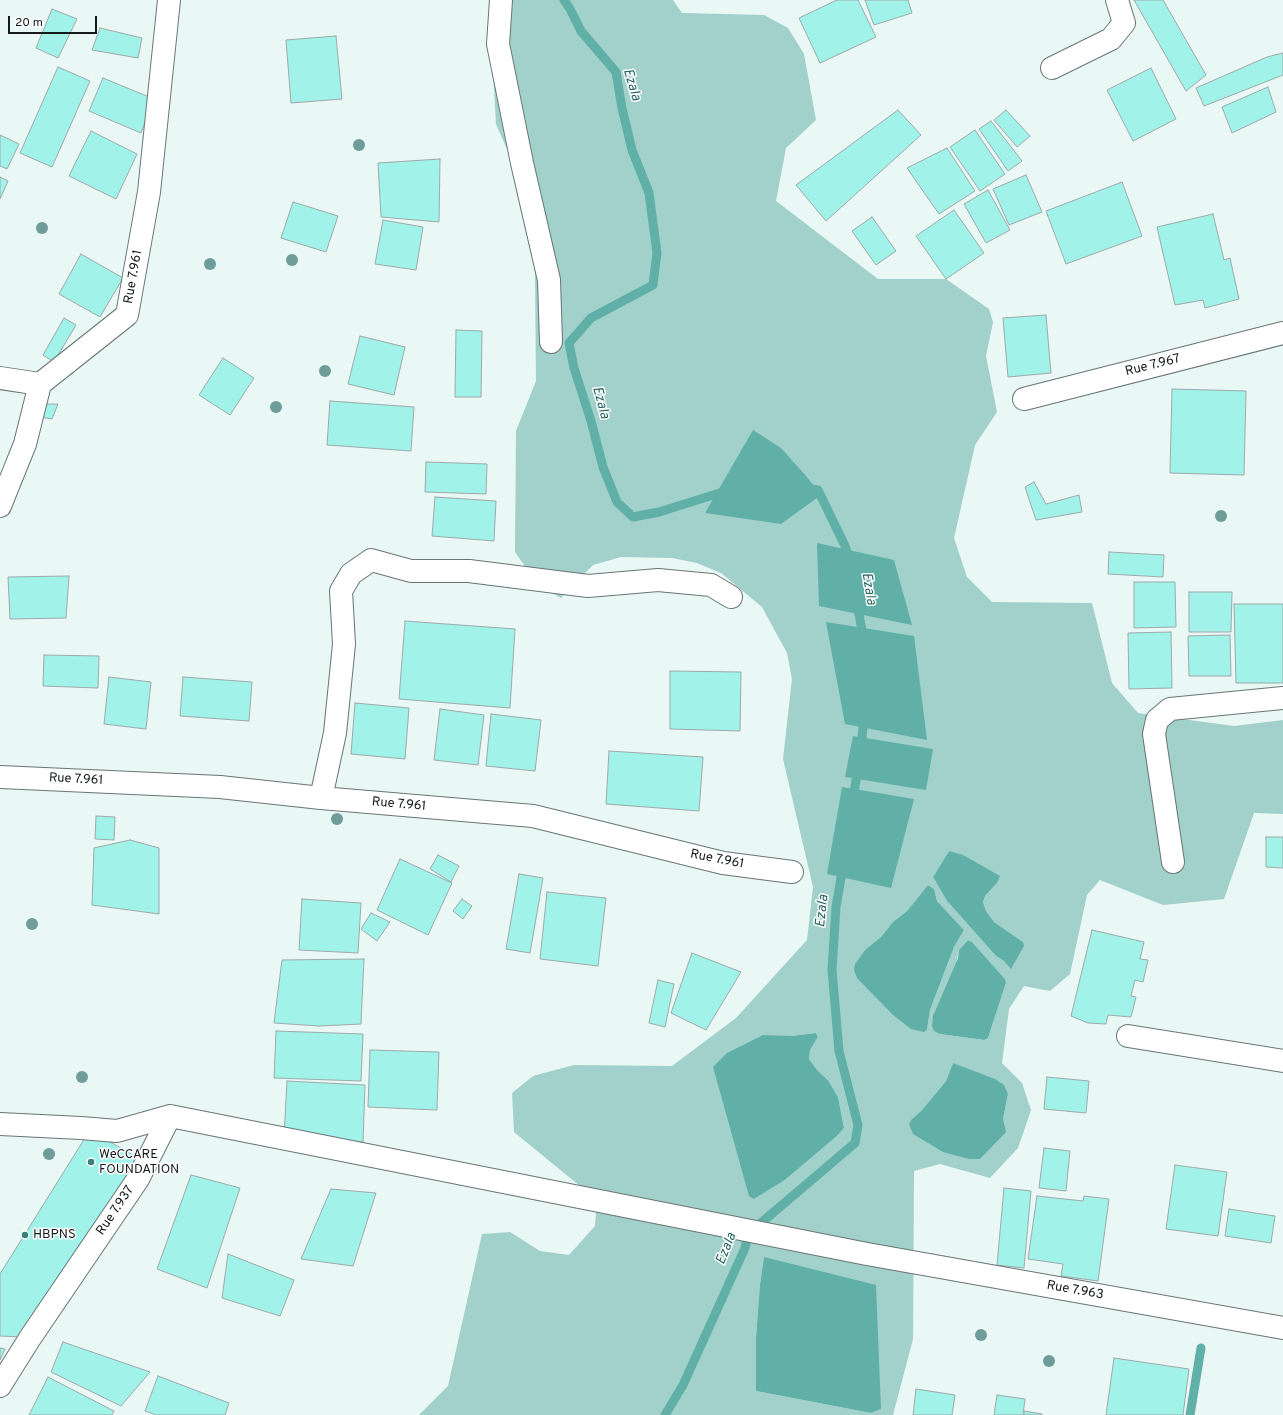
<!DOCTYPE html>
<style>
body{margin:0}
#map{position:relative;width:1283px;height:1415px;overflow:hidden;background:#e9f7f5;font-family:Overpass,sans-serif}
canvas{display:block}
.scale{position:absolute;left:8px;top:16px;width:89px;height:18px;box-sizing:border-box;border:2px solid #151919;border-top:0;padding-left:5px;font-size:12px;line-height:14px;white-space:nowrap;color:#151919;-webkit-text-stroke:3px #fff;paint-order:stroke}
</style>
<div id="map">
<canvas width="1283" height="1415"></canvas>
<div class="scale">20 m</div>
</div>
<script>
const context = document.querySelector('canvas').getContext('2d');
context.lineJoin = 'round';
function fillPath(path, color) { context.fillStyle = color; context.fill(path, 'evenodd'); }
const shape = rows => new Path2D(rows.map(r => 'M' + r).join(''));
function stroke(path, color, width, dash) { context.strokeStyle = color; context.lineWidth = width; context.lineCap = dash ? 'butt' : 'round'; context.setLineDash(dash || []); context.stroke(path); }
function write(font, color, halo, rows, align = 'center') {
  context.font = font + ' Overpass,sans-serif'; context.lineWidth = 3; context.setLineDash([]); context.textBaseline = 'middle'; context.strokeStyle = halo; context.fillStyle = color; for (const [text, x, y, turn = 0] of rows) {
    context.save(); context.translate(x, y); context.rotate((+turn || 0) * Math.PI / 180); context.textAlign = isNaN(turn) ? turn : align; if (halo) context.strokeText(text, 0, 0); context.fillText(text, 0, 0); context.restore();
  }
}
fillPath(shape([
 [495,0,673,0,682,13,764,15,788,28,804,54,816,120,786,148,776,201,878,279,946,279,989,309,993,322,986,356,997,412,975,445,954,538,967,577,992,602,1092,603,1112,683,1138,713,1234,726,1283,720,1283,814,1254,813,1224,899,1163,905,1100,880,1087,895,1070,974,1050,991,1024,986,1009,1009,1002,1063,1022,1083,1031,1110,1018,1148,990,1178,940,1164,914,1171,913,1339,893,1415,419,1415,448,1386,482,1234,510,1232,540,1251,569,1255,595,1226,597,1200,514,1132,512,1093,533,1076,574,1065,672,1066,736,1018,807,940,813,887,783,759,792,679,787,653,762,607,721,573,697,563,672,558,621,557,593,565,561,598,538,585,515,552,516,431,536,381,535,273,523,186,496,124,490,17],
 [949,851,997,883,985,896,983,902,986,911,994,922,1023,942,1004,961,996,956,947,901,933,877],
 [928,885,934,889,937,901,964,930,954,947,930,1010,927,1030,866,949,881,937,893,922,907,911],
 [968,940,972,942,1005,979,1006,983,988,1038,984,1040,940,1034,959,950],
 [816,1033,818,1037,810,1050,809,1059,818,1071,828,1080,838,1097,844,1128,837,1136,785,1180,754,1199,791,1036],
 [953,1063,1008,1094,1003,1119,912,1119,922,1110,946,1081],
 [764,1257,881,1409,871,1413,756,1391,756,1337,760,1284]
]), '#a2d0ca');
fillPath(shape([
 [753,430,781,448,806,476,821,495,781,524,705,513],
 [817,543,894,560,912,625,819,606],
 [826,622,914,636,927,740,845,724],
 [853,736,933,749,926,790,845,777],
 [842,787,914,799,891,888,827,874],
 [949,851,963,855,1000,876,997,883,985,896,983,902,986,911,994,922,1023,942,1024,946,1011,969,1004,961,996,956,947,901,933,877],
 [928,885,934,889,937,901,964,930,954,947,930,1010,927,1030,924,1032,911,1029,893,1015,857,978,854,970,855,964,866,949,881,937,893,922,907,911],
 [968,940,972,942,1005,979,1006,983,988,1038,984,1040,940,1034,934,1031,932,1026,933,1016,958,958,959,950],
 [816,1033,818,1037,810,1050,809,1059,818,1071,828,1080,838,1097,844,1128,837,1136,785,1180,754,1199,749,1196,713,1067,727,1053,763,1035,791,1036],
 [953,1063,995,1079,1004,1085,1008,1094,1003,1119,1006,1132,980,1159,969,1159,943,1152,913,1134,909,1124,912,1119,922,1110,946,1081],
 [764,1257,876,1285,881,1409,871,1413,756,1391,756,1337,760,1284]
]), '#60b0a8');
stroke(shape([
 [564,0,570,9,581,31,616,72,622,108,632,150,649,193,657,253,653,285,591,318,569,343,574,368,591,421,603,467,617,502,633,517,659,512,726,491],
 [806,488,818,490,846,548,849,562],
 [857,604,862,630,862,639],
 [861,748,864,717],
 [853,800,858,767],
 [665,1415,683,1385,745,1248,748,1234,855,1143,858,1125,839,1051,832,970,836,907,843,866],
 [1190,1415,1201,1348]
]), '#60b0a8', 9);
const building = shape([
 [837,0,858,0,876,37,820,63,799,18,837,0],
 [865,0,908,0,912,13,874,25,865,0],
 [1134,0,1163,0,1206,75,1186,91,1134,0],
 [52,9,77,19,58,58,36,48,52,9],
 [100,28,142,38,138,58,92,50,100,28],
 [336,36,342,99,291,103,286,40,336,36],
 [1283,53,1283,75,1204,106,1196,88,1267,57,1283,53],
 [58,67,90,81,52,167,20,153,58,67],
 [1151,68,1176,119,1133,141,1107,90,1151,68],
 [103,78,154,99,141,133,89,111,103,78],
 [1268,87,1276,112,1232,133,1222,107,1268,87],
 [898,110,921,135,826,221,796,185,898,110],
 [1006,110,1030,136,1017,147,994,120,1006,110],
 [991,121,1022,161,1008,171,979,129,991,121],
 [975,130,1005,174,980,191,950,147,975,130],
 [91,131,137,154,116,199,69,176,91,131],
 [0,135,19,144,7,169,0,166,0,135],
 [947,148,975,191,939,214,907,168,947,148],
 [440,159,439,222,381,217,378,163,440,159],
 [1026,175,1042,212,1009,225,993,189,1026,175],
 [0,177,8,181,0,199,0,177],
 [1122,182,1142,236,1066,264,1046,211,1122,182],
 [988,190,1010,230,986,243,964,204,988,190],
 [293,202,338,216,326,252,281,238,293,202],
 [954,210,984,253,946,279,916,236,954,210],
 [1213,214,1224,260,1230,258,1239,299,1205,308,1203,300,1175,305,1157,227,1213,214],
 [872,217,896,251,876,265,852,231,872,217],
 [383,220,423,227,416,270,375,264,383,220],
 [81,254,123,278,100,317,59,294,81,254],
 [1046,315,1051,373,1008,377,1003,318,1046,315],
 [64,318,76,325,54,362,43,355,64,318],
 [456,330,482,331,481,397,455,397,456,330],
 [360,336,405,347,394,395,348,384,360,336],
 [223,358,254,378,230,415,199,395,223,358],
 [1172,389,1246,391,1244,475,1170,473,1172,389],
 [330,401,414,407,411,451,327,445,330,401],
 [47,404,58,404,52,419,40,417,47,404],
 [426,462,487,464,486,494,425,492,426,462],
 [1034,482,1046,504,1079,495,1082,512,1036,520,1025,487,1034,482],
 [435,497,496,501,494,541,432,536,435,497],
 [1109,552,1164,555,1163,577,1108,574,1109,552],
 [69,576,66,618,10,619,8,577,69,576],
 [1134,582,1175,582,1176,627,1134,628,1134,582],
 [1189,592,1232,592,1231,632,1189,632,1189,592],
 [1234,604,1283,604,1283,683,1236,683,1234,604],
 [405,621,515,629,510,708,399,699,405,621],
 [1171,632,1172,688,1129,689,1128,633,1171,632],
 [1230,635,1231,676,1189,676,1188,636,1230,635],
 [44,655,99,656,98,688,43,686,44,655],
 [670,671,741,672,740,731,670,729,670,671],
 [109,677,151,682,146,729,104,724,109,677],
 [183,677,252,682,249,721,180,716,183,677],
 [355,703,409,708,405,759,351,754,355,703],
 [440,709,484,715,478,765,434,760,440,709],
 [491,714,541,720,535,771,486,766,491,714],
 [609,751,703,757,699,811,606,804,609,751],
 [96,816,115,817,114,840,95,839,96,816],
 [1266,837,1283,837,1283,868,1266,867,1266,837],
 [130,840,159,848,159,914,92,905,94,848,130,840],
 [438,855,459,866,451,882,430,869,438,855],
 [400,859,452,883,428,935,377,910,400,859],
 [519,874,543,878,530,953,506,949,519,874],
 [547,892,606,898,598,966,540,959,547,892],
 [302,899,361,903,358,953,299,950,302,899],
 [462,899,472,906,463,919,453,911,462,899],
 [371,913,390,922,377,941,361,929,371,913],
 [1092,930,1144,942,1140,959,1148,960,1143,982,1135,980,1131,996,1136,997,1131,1017,1108,1015,1106,1024,1088,1023,1071,1016,1092,930],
 [692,953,741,972,706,1030,671,1013,692,953],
 [364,959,361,1024,319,1026,274,1023,282,960,364,959],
 [658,980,674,984,665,1027,649,1023,658,980],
 [276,1031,363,1034,361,1081,274,1078,276,1031],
 [370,1050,439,1052,437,1110,368,1107,370,1050],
 [1047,1077,1089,1081,1086,1113,1044,1109,1047,1077],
 [287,1081,365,1085,363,1142,284,1138,287,1081],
 [90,1130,143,1161,23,1337,0,1336,0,1274,90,1130],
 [1044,1148,1070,1151,1066,1191,1039,1188,1044,1148],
 [1175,1165,1227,1172,1218,1236,1166,1229,1175,1165],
 [191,1175,240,1188,207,1288,157,1269,191,1175],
 [1004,1188,1031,1191,1024,1268,997,1265,1004,1188],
 [331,1189,376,1193,353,1266,301,1259,331,1189],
 [1037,1196,1083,1201,1084,1196,1109,1199,1098,1281,1061,1276,1063,1264,1028,1259,1037,1196],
 [1229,1209,1275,1216,1271,1243,1225,1236,1229,1209],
 [228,1254,294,1280,280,1316,222,1298,228,1254],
 [63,1342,150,1372,121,1406,51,1372,63,1342],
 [0,1348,5,1349,0,1360,0,1348],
 [1114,1358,1189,1369,1183,1415,1106,1415,1114,1358],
 [158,1376,229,1403,225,1415,156,1415,145,1411,158,1376],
 [48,1377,114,1411,112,1415,29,1415,48,1377],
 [916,1389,955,1395,952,1415,913,1415,916,1389],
 [997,1395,1025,1399,1023,1415,994,1415,997,1395],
 [1024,1411,1042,1414,1042,1415,1024,1415,1024,1411]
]);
fillPath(building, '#a1f2e9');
stroke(building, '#9daaa9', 1);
const street = shape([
 [501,0,498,44,522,163,549,280,551,342],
 [1052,68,1111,39,1124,23,1117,0],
 [0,378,40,384],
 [1024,399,1283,333],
 [0,506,25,444,40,384,127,315,149,192,169,0],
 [0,777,220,787,321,798,533,816,723,863,792,872],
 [321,798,335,733,344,644,341,591,351,574,371,560,411,571,469,571,588,586,658,580,711,585,731,597],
 [1173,862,1154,734,1157,720,1170,709,1283,698],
 [1128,1036,1283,1061],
 [170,1116,867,1254,1283,1328],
 [0,1124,81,1128,117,1131,170,1116,138,1179,30,1338,0,1386]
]);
stroke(street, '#697574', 24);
stroke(street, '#fff', 22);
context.fillStyle = '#6e9c99';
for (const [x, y] of [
 [359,145],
 [42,228],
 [292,260],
 [210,264],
 [325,371],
 [276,407],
 [1221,516],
 [337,819],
 [32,924],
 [82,1077],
 [49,1154],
 [981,1335],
 [1049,1361]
]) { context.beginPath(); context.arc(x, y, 6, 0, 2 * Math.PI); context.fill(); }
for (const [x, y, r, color] of [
 [91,1162,4,"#39807a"],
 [25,1235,4,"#39807a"]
]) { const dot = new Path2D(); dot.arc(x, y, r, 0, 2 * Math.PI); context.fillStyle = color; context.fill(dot); stroke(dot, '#fff', 1.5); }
write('13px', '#151919', '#fff', [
 ["Rue 7.961",134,277,-80],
 ["Rue 7.967",1153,366,-14],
 ["Rue 7.961",76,780,3],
 ["Rue 7.961",399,805,5],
 ["Rue 7.961",717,860,11],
 ["Rue 7.937",116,1211,-56],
 ["Rue 7.963",1075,1291,10]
]);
write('13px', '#151919', '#fff', [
 ["WeCCARE",99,1155],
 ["FOUNDATION",99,1170],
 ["HBPNS",33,1235]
], 'left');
write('italic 14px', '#23645e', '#fff', [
 ["Ezala",631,85,74],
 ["Ezala",600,403,75],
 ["Ezala",868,589,80],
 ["Ezala",823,911,-84],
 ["Ezala",727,1249,-68]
]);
</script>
